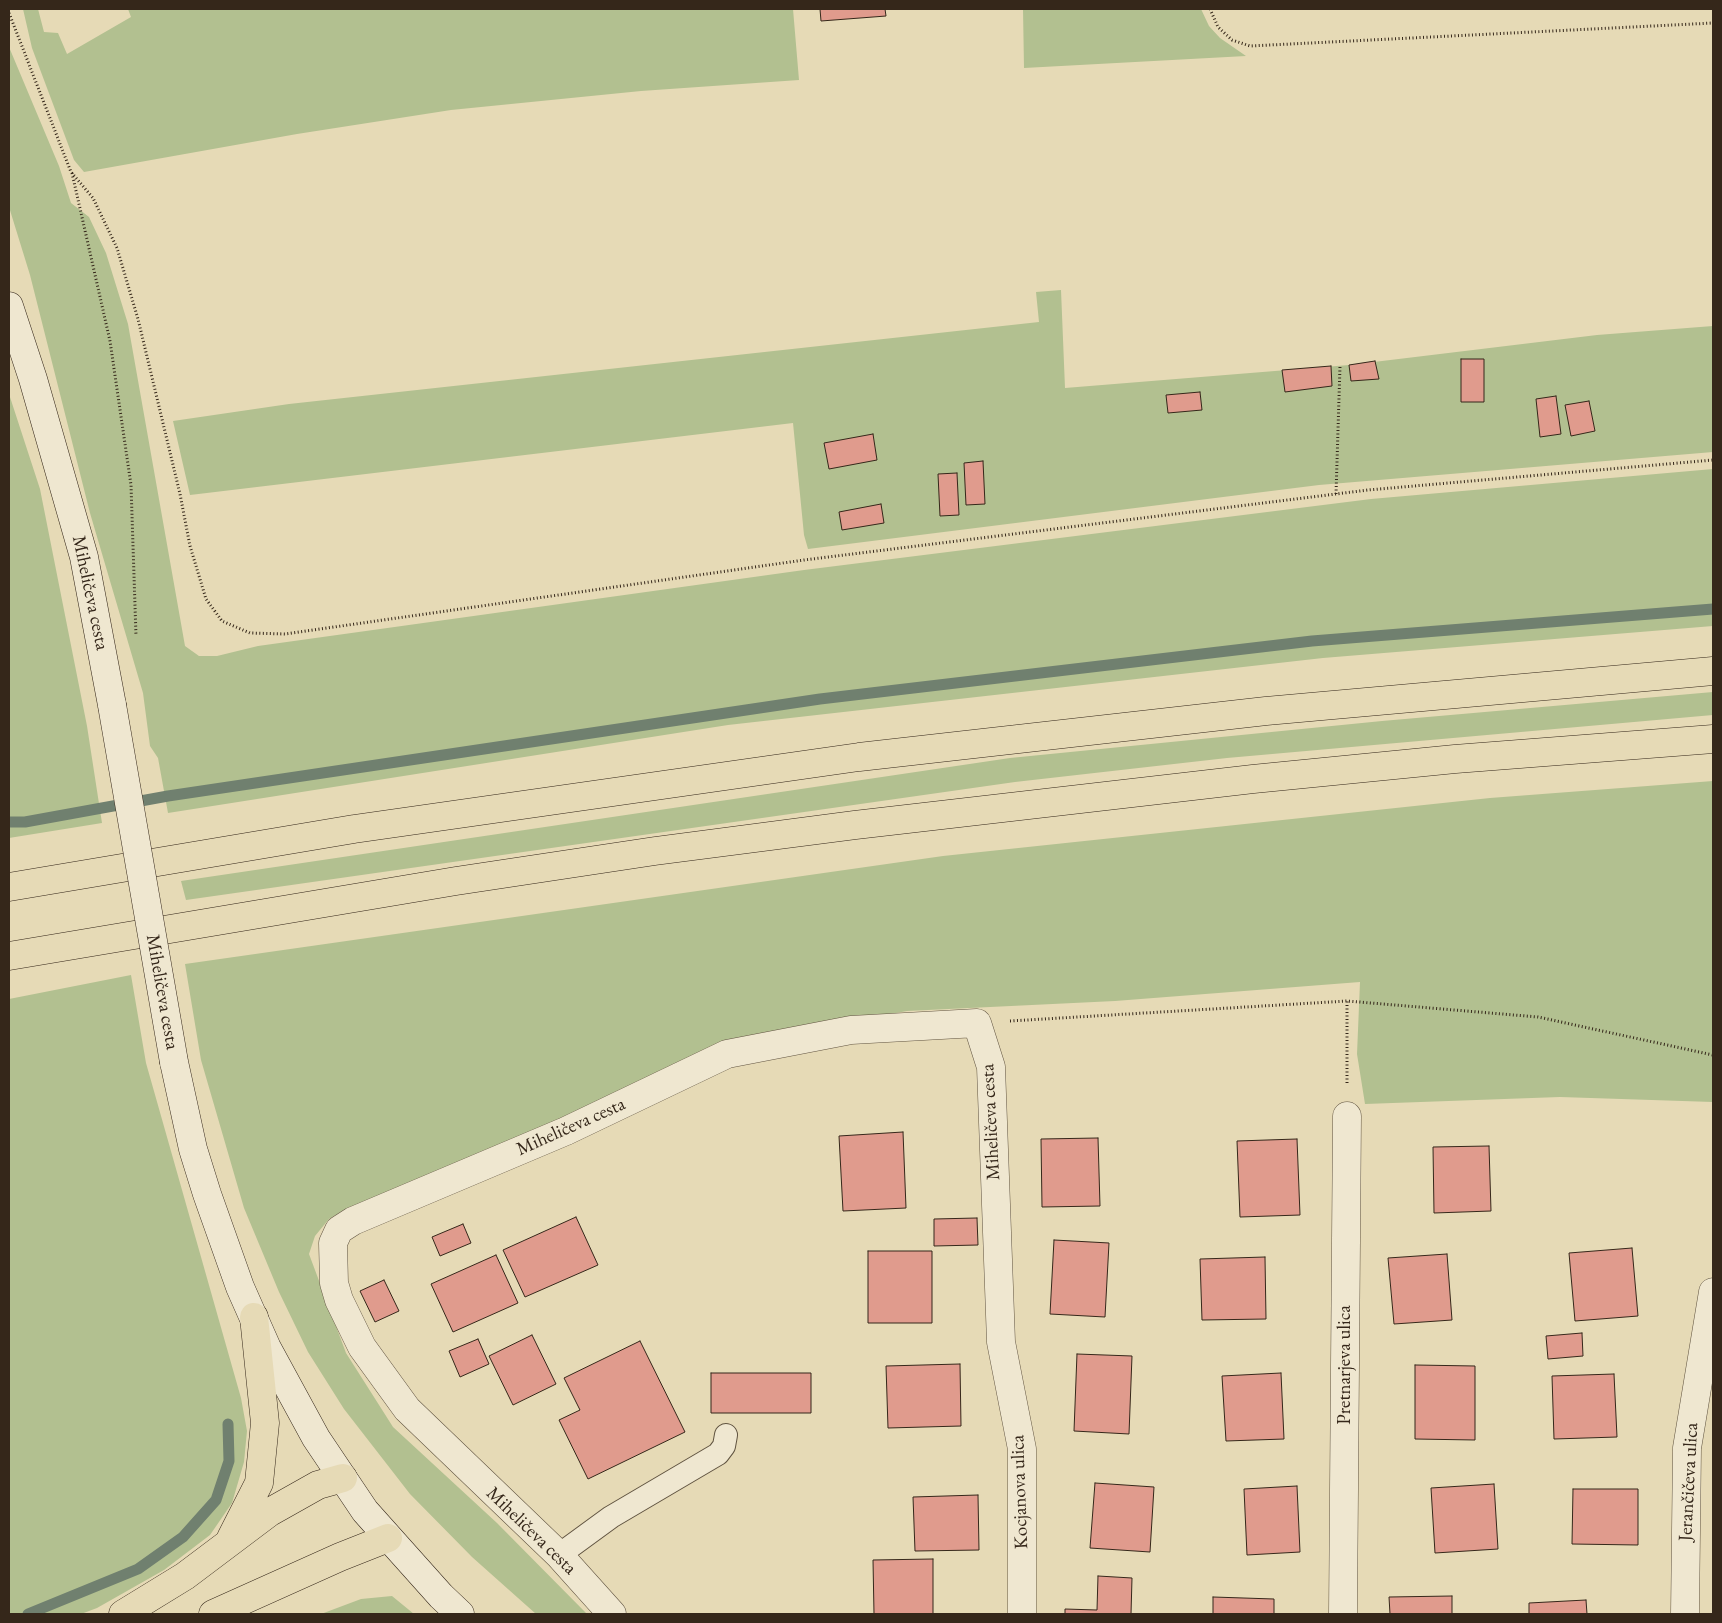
<!DOCTYPE html>
<meta charset="utf-8">
<style>
body{margin:0}
#map{position:relative;width:1722px;height:1623px;overflow:hidden;background:#e6dab6;font-family:"EB Garamond",serif}
canvas{display:block}
.frame{position:absolute;inset:0;border:10px solid #35271a;pointer-events:none}
</style>
<div id="map">
<canvas width="1722" height="1623"></canvas>
<div class="frame"></div>
</div>
<script>
const context = document.querySelector('canvas').getContext('2d');
context.lineJoin = 'round';
function fillPath(path, color) { context.fillStyle = color; context.fill(path, 'evenodd'); }
const shape = rows => new Path2D(rows.map(r => 'M' + r).join(''));
function stroke(path, color, width, dash) { context.strokeStyle = color; context.lineWidth = width; context.lineCap = dash ? 'butt' : 'round'; context.setLineDash(dash || []); context.stroke(path); }
function write(font, color, halo, rows, align = 'center') {
  context.font = font + ' "EB Garamond",serif'; context.lineWidth = 4.5; context.setLineDash([]); context.textBaseline = 'middle'; context.strokeStyle = halo; context.fillStyle = color; for (const [text, x, y, turn = 0] of rows) {
    context.save(); context.translate(x, y); context.rotate((+turn || 0) * Math.PI / 180); context.textAlign = isNaN(turn) ? turn : align; if (halo) context.strokeText(text, 0, 0); context.fillText(text, 0, 0); context.restore();
  }
}
fillPath(shape([
 [23,9,38,9,44,32,58,33,67,54,131,17,128,9,793,9,799,80,641,91,451,110,297,134,84,172,74,160,32,48],
 [1023,9,1201,9,1209,26,1220,38,1246,56,1024,68],
 [9,47,59,166,71,203,89,217,106,253,128,324,185,646,199,656,217,656,258,646,804,570,1371,499,1713,469,1713,626,1323,658,728,725,168,813,158,758,150,746,143,693,90,513,30,275,9,207],
 [1061,290,1065,388,1349,365,1597,335,1713,326,1713,452,1319,485,808,549,804,535,793,423,190,495,173,421,289,404,1039,322,1036,292],
 [9,394,40,489,87,726,102,823,9,838],
 [1713,692,1713,715,1227,758,1015,782,186,900,181,881,1010,758,1382,721],
 [1713,781,1713,1102,1560,1097,1365,1104,1357,1054,1360,982,1115,1001,907,1011,715,1045,572,1114,341,1212,329,1219,315,1236,309,1254,346,1353,393,1427,497,1523,587,1614,536,1614,472,1557,410,1494,344,1409,308,1352,279,1292,244,1208,201,1060,185,964,943,856,1490,798],
 [131,975,146,1063,241,1398,247,1431,244,1462,232,1503,210,1535,164,1570,97,1608,81,1614,9,1614,9,999],
 [392,1596,414,1614,321,1614,361,1599]
]), '#b2c090');
stroke(shape([
 [9,822,25,822,168,796,820,699,1312,641,1713,609],
 [28,1614,138,1569,183,1537,216,1500,229,1461,228,1424]
]), '#70806f', 11);
const building = shape([
 [820,9,885,9,886,16,821,21,820,9],
 [1461,359,1484,359,1484,402,1461,402,1461,359],
 [1375,361,1379,379,1351,381,1349,365,1375,361],
 [1331,366,1332,386,1285,392,1282,370,1331,366],
 [1200,392,1202,410,1168,413,1166,395,1200,392],
 [1556,396,1561,434,1540,437,1536,399,1556,396],
 [1589,401,1595,431,1571,436,1565,405,1589,401],
 [873,434,877,460,829,469,824,443,873,434],
 [983,461,985,504,966,505,964,463,983,461],
 [957,473,959,515,940,516,938,474,957,473],
 [881,504,884,523,842,530,839,512,881,504],
 [903,1132,906,1208,843,1211,839,1136,903,1132],
 [1098,1138,1100,1206,1042,1207,1041,1139,1098,1138],
 [1297,1139,1300,1215,1240,1217,1237,1141,1297,1139],
 [1489,1146,1491,1211,1434,1213,1433,1147,1489,1146],
 [576,1217,598,1265,525,1297,503,1250,576,1217],
 [977,1218,978,1245,934,1246,934,1219,977,1218],
 [463,1224,471,1243,440,1256,432,1237,463,1224],
 [1054,1240,1109,1243,1105,1317,1050,1314,1054,1240],
 [1632,1248,1638,1316,1575,1321,1569,1253,1632,1248],
 [868,1251,932,1251,932,1323,868,1323,868,1251],
 [1447,1254,1452,1320,1394,1324,1388,1258,1447,1254],
 [496,1255,518,1303,453,1332,431,1284,496,1255],
 [1265,1257,1266,1319,1202,1320,1200,1259,1265,1257],
 [384,1280,399,1311,375,1322,360,1291,384,1280],
 [1582,1333,1583,1356,1548,1359,1546,1336,1582,1333],
 [532,1335,556,1384,513,1405,489,1356,532,1335],
 [478,1339,489,1364,460,1377,449,1351,478,1339],
 [640,1341,685,1432,588,1479,559,1420,580,1410,564,1378,640,1341],
 [1077,1354,1132,1356,1129,1434,1074,1431,1077,1354],
 [960,1364,961,1426,888,1428,886,1366,960,1364],
 [1415,1365,1475,1366,1475,1440,1415,1439,1415,1365],
 [711,1373,811,1373,811,1413,711,1413,711,1373],
 [1281,1373,1284,1439,1226,1441,1222,1376,1281,1373],
 [1614,1374,1617,1437,1554,1439,1552,1376,1614,1374],
 [1095,1483,1154,1487,1150,1552,1090,1548,1095,1483],
 [1494,1484,1498,1549,1435,1553,1431,1488,1494,1484],
 [1297,1486,1300,1552,1247,1555,1244,1489,1297,1486],
 [1573,1489,1638,1489,1638,1545,1572,1544,1573,1489],
 [978,1495,979,1550,915,1551,913,1497,978,1495],
 [933,1559,933,1614,874,1614,873,1560,933,1559],
 [1098,1576,1132,1578,1131,1614,1065,1614,1065,1609,1097,1610,1098,1576],
 [1452,1596,1452,1614,1390,1614,1389,1597,1452,1596],
 [1213,1597,1274,1599,1274,1614,1213,1614,1213,1597],
 [1586,1600,1587,1614,1529,1614,1529,1603,1586,1600]
]);
fillPath(building, '#e09b8d');
stroke(building, '#35271a', 1);
const lane = shape([
 [559,1555,611,1517,718,1454,724,1446,726,1435]
]);
const street = shape([
 [612,1614,559,1555,407,1409,362,1347,339,1300,334,1283,333,1243,339,1230,353,1221,566,1131,727,1054,851,1030,977,1023,991,1067,1001,1342,1022,1449,1022,1614],
 [1343,1614,1347,1116],
 [1685,1614,1687,1448,1713,1292]
]);
const secondary = shape([
 [9,306,33,379,84,557,112,705],
 [174,1062,193,1149,207,1194,240,1287,267,1348,316,1438,365,1511,441,1596,460,1614]
]);
const highway = shape([
 [9,887,354,829,859,757,1266,711,1713,671],
 [9,956,456,881,655,851,855,825,1253,779,1455,759,1713,739],
 [231,1538,259,1483,265,1423,254,1317],
 [123,1614,185,1576,270,1512,318,1485,343,1478],
 [213,1614,340,1557,388,1538]
]);
stroke(lane, '#615441', 24);
stroke(street, '#615441', 29);
stroke(secondary, '#35271a', 29);
stroke(highway, '#35271a', 29);
stroke(shape([
 [1210,9,1218,27,1232,40,1250,46,1713,23],
 [9,13,71,172,93,198,117,248,138,319,180,494,190,546,206,599,222,621,250,633,285,634,804,560,1368,490,1713,460],
 [72,173,110,341,131,485,136,636],
 [1336,494,1340,366],
 [1010,1021,1347,1001,1538,1017,1713,1055],
 [1347,1083,1347,1001]
]), '#35271a', 3, [1, 2.5]);
stroke(lane, '#efe7d0', 22);
stroke(street, '#efe7d0', 28);
stroke(secondary, '#efe7d0', 28);
stroke(highway, '#e6dab6', 28);
const secondaryBridge = shape([
 [112,705,174,1062]
]);
stroke(secondaryBridge, '#35271a', 29, []);
stroke(secondaryBridge, '#efe7d0', 28);
write('19px', '#35271a', '#efe7d0', [
 ["Miheličeva cesta",90,593,78],
 ["Miheličeva cesta",162,992,80],
 ["Miheličeva cesta",991,1122,-93],
 ["Miheličeva cesta",571,1127,-24],
 ["Pretnarjeva ulica",1345,1365,-90],
 ["Jerančičeva ulica",1689,1482,-87],
 ["Kocjanova ulica",1020,1492,-92],
 ["Miheličeva cesta",531,1531,44]
]);
</script>
